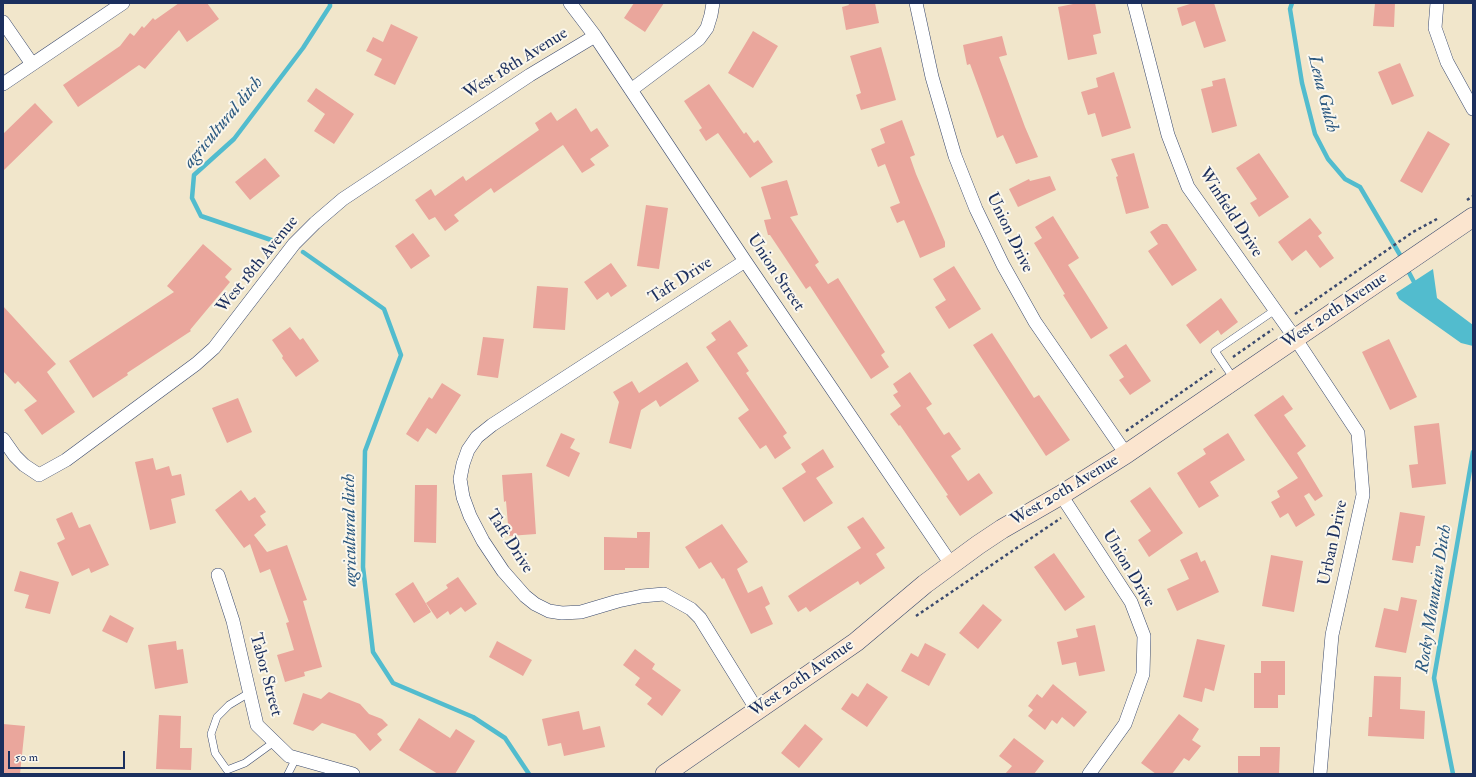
<!DOCTYPE html>
<style>
body{margin:0}
#map{position:relative;width:1476px;height:777px;overflow:hidden;background:#f1e6cb;font-family:"IM FELL Double Pica",serif}
canvas{display:block}
.frame{position:absolute;inset:0;border:4px solid #1b2f5e;pointer-events:none}
.scale{position:absolute;left:8px;top:751px;width:117px;height:18px;box-sizing:border-box;border:2px solid #1b2f5e;border-top:0;padding-left:5px;font-size:12px;line-height:14px;white-space:nowrap;color:#1b2f5e;-webkit-text-stroke:3px #fbf7ec;paint-order:stroke}
</style>
<div id="map">
<canvas width="1476" height="777"></canvas>
<div class="frame"></div>
<div class="scale">50 m</div>
</div>
<script>
const context = document.querySelector('canvas').getContext('2d');
context.lineJoin = 'round';
function fillPath(path, color) { context.fillStyle = color; context.fill(path, 'evenodd'); }
const shape = rows => new Path2D(rows.map(r => 'M' + r).join(''));
function stroke(path, color, width, dash) { context.strokeStyle = color; context.lineWidth = width; context.lineCap = dash ? 'butt' : 'round'; context.setLineDash(dash || []); context.stroke(path); }
function write(font, color, halo, rows, align = 'center') {
  context.font = font + ' "IM FELL Double Pica",serif'; context.lineWidth = 4; context.setLineDash([]); context.textBaseline = 'middle'; context.strokeStyle = halo; context.fillStyle = color; for (const [text, x, y, turn = 0] of rows) {
    context.save(); context.translate(x, y); context.rotate((+turn || 0) * Math.PI / 180); context.textAlign = isNaN(turn) ? turn : align; if (halo) context.strokeText(text, 0, 0); context.fillText(text, 0, 0); context.restore();
  }
}
fillPath(shape([
 [1433,269,1437,298,1473,325,1473,346,1461,343,1399,299,1396,293]
]), '#52bcce');
stroke(shape([
 [1292,3,1290,9,1302,83,1315,134,1328,159,1345,179,1360,187,1403,260],
 [280,243,201,216,192,198,194,175,234,139,303,48,330,6,330,3],
 [303,252,384,309,401,355,365,451,363,567,373,652,393,683,473,717,505,738,529,774],
 [1406,267,1414,282],
 [1453,774,1434,678,1473,452]
]), '#52bcce', 4.5);
fillPath(shape([
 [179,3,207,3,219,19,187,42,179,30,145,69,139,65,78,107,63,85,120,46,130,33,134,36,142,26,144,28,153,18,155,20],
 [634,3,664,3,645,32,624,18],
 [848,3,875,3,879,23,846,30,842,7,849,5],
 [1078,3,1095,3,1101,33,1093,35,1097,54,1068,60,1058,7],
 [1193,3,1214,3,1226,41,1204,48,1195,21,1182,26,1177,8],
 [1375,3,1395,3,1394,27,1373,26],
 [391,24,418,37,395,85,374,75,382,59,366,51,373,37,383,42],
 [753,31,778,46,753,88,728,73],
 [1002,36,1007,55,999,57,1025,127,1038,157,1016,164,1003,135,997,138,970,64,967,65,963,45],
 [881,47,896,100,861,110,856,95,861,93,850,56],
 [1400,63,1414,96,1392,105,1378,72],
 [1114,72,1131,128,1102,137,1095,113,1088,115,1081,92,1098,87,1096,78],
 [1225,78,1237,126,1212,133,1201,89,1213,86,1212,81],
 [709,84,744,134,746,132,754,143,758,140,773,162,750,178,718,133,706,141,699,130,702,128,684,101],
 [316,88,354,114,334,144,314,131,325,114,307,101],
 [35,103,53,122,3,171,3,134],
 [576,108,591,132,597,128,609,146,590,159,595,165,582,173,563,145,494,193,491,188,454,215,459,221,445,231,435,217,429,220,415,200,431,189,435,196,463,176,466,181,539,130,535,123,551,112,557,121],
 [902,120,915,155,910,157,916,174,945,242,945,247,920,258,904,220,897,223,890,207,900,203,885,164,878,167,871,149,885,143,880,129],
 [1428,131,1450,144,1422,193,1400,181],
 [1134,153,1149,208,1126,214,1116,177,1118,176,1111,159],
 [1259,153,1289,197,1259,217,1250,203,1257,199,1236,168],
 [265,158,280,176,250,200,235,182],
 [1050,176,1056,190,1018,207,1009,189,1029,179,1030,181],
 [787,180,798,215,790,217,819,262,815,265,828,284,838,278,885,352,881,355,889,367,871,379,810,286,806,289,770,235,768,235,764,220,771,219,761,187],
 [646,205,668,208,659,269,637,266],
 [1053,216,1079,258,1068,265,1108,328,1091,339,1063,295,1065,294,1034,243,1042,238,1035,227],
 [1310,218,1322,233,1318,236,1334,258,1320,268,1306,250,1292,261,1278,242],
 [1162,224,1167,224,1197,270,1172,286,1148,251,1158,244,1150,232],
 [413,233,430,256,411,269,395,246],
 [203,244,232,269,225,277,230,282,190,330,191,331,127,373,128,375,93,398,69,361,174,292,167,286],
 [611,263,627,286,611,297,608,292,597,300,584,282],
 [954,266,981,309,949,329,935,307,946,300,933,279],
 [537,286,568,288,565,330,533,328],
 [1221,298,1238,322,1221,335,1218,330,1200,344,1186,325],
 [3,306,56,364,47,372,75,412,42,435,24,410,37,401,18,381,15,384,3,371],
 [730,320,748,346,737,353,749,371,746,373,787,433,783,436,791,448,775,459,766,445,760,449,738,418,749,410,706,347,716,340,711,333],
 [290,327,300,340,303,338,319,361,296,377,282,358,283,356,272,340],
 [992,333,1034,398,1039,395,1070,440,1046,456,973,345],
 [483,337,504,339,498,378,477,375],
 [1389,339,1417,397,1390,410,1362,352],
 [1126,344,1151,381,1130,395,1119,380,1124,377,1109,355],
 [687,362,699,381,660,407,656,400,641,410,631,449,609,443,619,402,613,392,632,381,639,393],
 [910,372,932,404,926,408,944,435,949,432,961,449,951,456,968,481,979,473,993,493,960,516,946,496,948,495,900,425,899,426,890,414,901,406,893,395,898,392,893,384],
 [442,383,461,395,436,434,427,428,418,442,406,434,429,397,432,399],
 [1283,395,1293,409,1284,415,1306,446,1297,453,1323,496,1315,501,1309,493,1304,496,1315,515,1296,527,1288,513,1280,518,1271,502,1280,497,1277,491,1298,478,1254,415],
 [238,398,252,432,227,443,212,408],
 [1439,423,1446,484,1412,488,1409,465,1418,464,1414,426],
 [561,433,575,439,570,448,580,453,569,477,546,466],
 [1228,433,1245,460,1210,482,1219,496,1199,508,1177,473,1206,454,1203,449],
 [823,449,834,467,816,478,833,503,804,522,782,488,806,472,801,464],
 [153,458,156,470,169,466,172,476,181,474,185,495,171,499,176,523,150,530,135,462],
 [532,473,536,534,509,536,506,501,504,502,502,475],
 [415,485,437,485,436,543,414,542],
 [1150,487,1183,533,1149,557,1138,540,1151,531,1130,501],
 [241,490,249,501,255,497,266,512,260,516,266,525,254,535,267,552,287,545,307,600,303,601,322,667,304,672,305,676,285,682,277,655,294,650,286,623,289,622,270,569,260,573,250,544,244,548,215,510],
 [72,512,79,528,90,524,109,565,91,573,89,568,72,576,57,543,65,539,56,519],
 [1400,512,1425,516,1420,546,1416,546,1413,563,1392,560],
 [863,517,885,548,876,554,885,568,860,585,858,581,810,612,806,607,798,612,788,596,861,548,847,527],
 [722,524,748,562,737,569,748,593,762,586,770,604,765,607,773,624,751,634,724,578,722,579,711,562,699,569,685,547],
 [637,532,650,532,649,568,625,568,625,570,604,570,604,537,637,538],
 [1197,552,1201,562,1205,560,1219,592,1177,611,1167,589,1189,579,1180,560],
 [1054,553,1085,597,1065,611,1034,567],
 [1271,555,1303,561,1294,612,1262,606],
 [20,571,59,582,50,614,25,608,29,595,14,591],
 [458,577,477,604,465,612,461,607,450,615,448,611,437,619,426,603,448,588,446,585],
 [413,582,431,612,414,623,395,594],
 [1401,597,1417,600,1406,653,1375,647,1384,608,1398,611],
 [983,604,1002,620,978,649,959,633],
 [110,615,134,628,127,643,102,631],
 [1095,625,1105,671,1079,676,1076,662,1062,665,1057,642,1078,637,1076,629],
 [1197,639,1225,645,1214,691,1205,688,1202,702,1183,697],
 [176,641,177,650,183,649,188,683,155,689,148,645],
 [497,641,532,660,523,676,489,657],
 [925,643,946,654,929,686,901,671,911,653,918,657],
 [635,649,655,664,652,669,681,690,662,716,647,704,652,698,635,685,640,678,623,665],
 [1261,661,1285,661,1285,695,1278,695,1278,708,1254,708,1254,673,1261,673],
 [1374,676,1401,677,1400,709,1425,711,1424,739,1368,736,1369,717,1372,717],
 [867,683,888,697,867,727,841,709,852,693,858,697],
 [1053,684,1087,712,1074,727,1062,717,1057,724,1052,720,1045,730,1028,716,1033,710,1028,706,1037,694,1042,698],
 [329,692,360,704,369,714,382,719,388,725,377,734,382,740,370,751,355,734,322,723,313,731,293,724,303,693,321,699],
 [579,711,583,730,600,726,605,747,564,756,561,743,548,746,542,719],
 [1179,714,1199,729,1192,740,1201,746,1189,761,1184,758,1172,774,1156,774,1141,763],
 [159,715,181,716,180,748,192,748,191,770,156,769],
 [419,718,450,738,456,729,475,741,455,774,438,774,399,750],
 [3,724,25,726,20,774,3,774],
 [805,724,823,739,799,768,781,753],
 [1014,738,1044,761,1034,774,1005,774,1012,766,999,756],
 [1260,747,1280,747,1279,774,1238,774,1238,756,1260,756]
]), '#eaa69c');
const lane = shape([
 [1234,379,1215,351,1275,310],
 [249,693,229,705,217,717,211,734,215,753,227,770,245,763,274,742],
 [288,774,296,758]
]);
const street = shape([
 [570,3,595,36,745,261,951,564],
 [916,3,932,77,955,156,976,209,1003,265,1035,322,1126,454],
 [1134,3,1168,135,1188,187,1295,338,1358,433,1363,495,1332,635,1320,774],
 [1437,3,1435,28,1447,62,1473,109],
 [3,22,32,64],
 [3,84,123,3],
 [631,90,699,39,707,28,711,15,713,3],
 [745,261,492,425,477,437,468,450,463,464,460,479,463,497,470,516,483,541,503,571,525,596,535,604,549,611,562,613,581,612,618,601,642,596,664,594,691,609,700,618,757,710],
 [3,439,15,456,24,465,39,475,66,460,196,364,214,348,294,244,315,223,343,199,530,75,595,36],
 [1061,495,1131,602,1144,636,1143,674,1125,724,1089,774],
 [218,575,233,621,257,725,289,756,353,774]
]);
const secondary = shape([
 [665,774,856,642,925,584,978,545,1002,529,1061,495,1126,454,1473,217]
]);
stroke(lane, '#3b4a6e', 8);
stroke(street, '#3b4a6e', 14);
stroke(secondary, '#3b4a6e', 20);
stroke(shape([
 [1467,200,1473,196],
 [1295,314,1413,232,1437,219],
 [1233,357,1273,329],
 [1126,431,1215,369],
 [916,616,1061,518]
]), '#3b4a6e', 2.5, [3, 3]);
stroke(lane, '#fff', 7);
stroke(street, '#fff', 13);
stroke(secondary, '#fbe5cf', 19);
write('17px', '#1b2f5e', '#fbf7ec', [
 ["West 18th Avenue",516,64,-32],
 ["Winfield Drive",1230,213,57],
 ["Union Drive",1009,233,64],
 ["West 18th Avenue",258,265,-51],
 ["Union Street",775,273,56],
 ["Taft Drive",681,281,-33],
 ["West 20th Avenue",1335,311,-34],
 ["West 20th Avenue",1065,491,-31],
 ["Taft Drive",509,542,57],
 ["Urban Drive",1334,543,-78],
 ["Union Drive",1128,569,59],
 ["Tabor Street",265,675,75],
 ["West 20th Avenue",802,679,-35]
]);
write('italic 18px', '#2c5980', '#fbf7ec', [
 ["Lena Gulch",1322,94,76],
 ["agricultural ditch",224,123,-50],
 ["agricultural ditch",351,530,-91],
 ["Rocky Mountain Ditch",1435,599,-81]
]);
</script>
